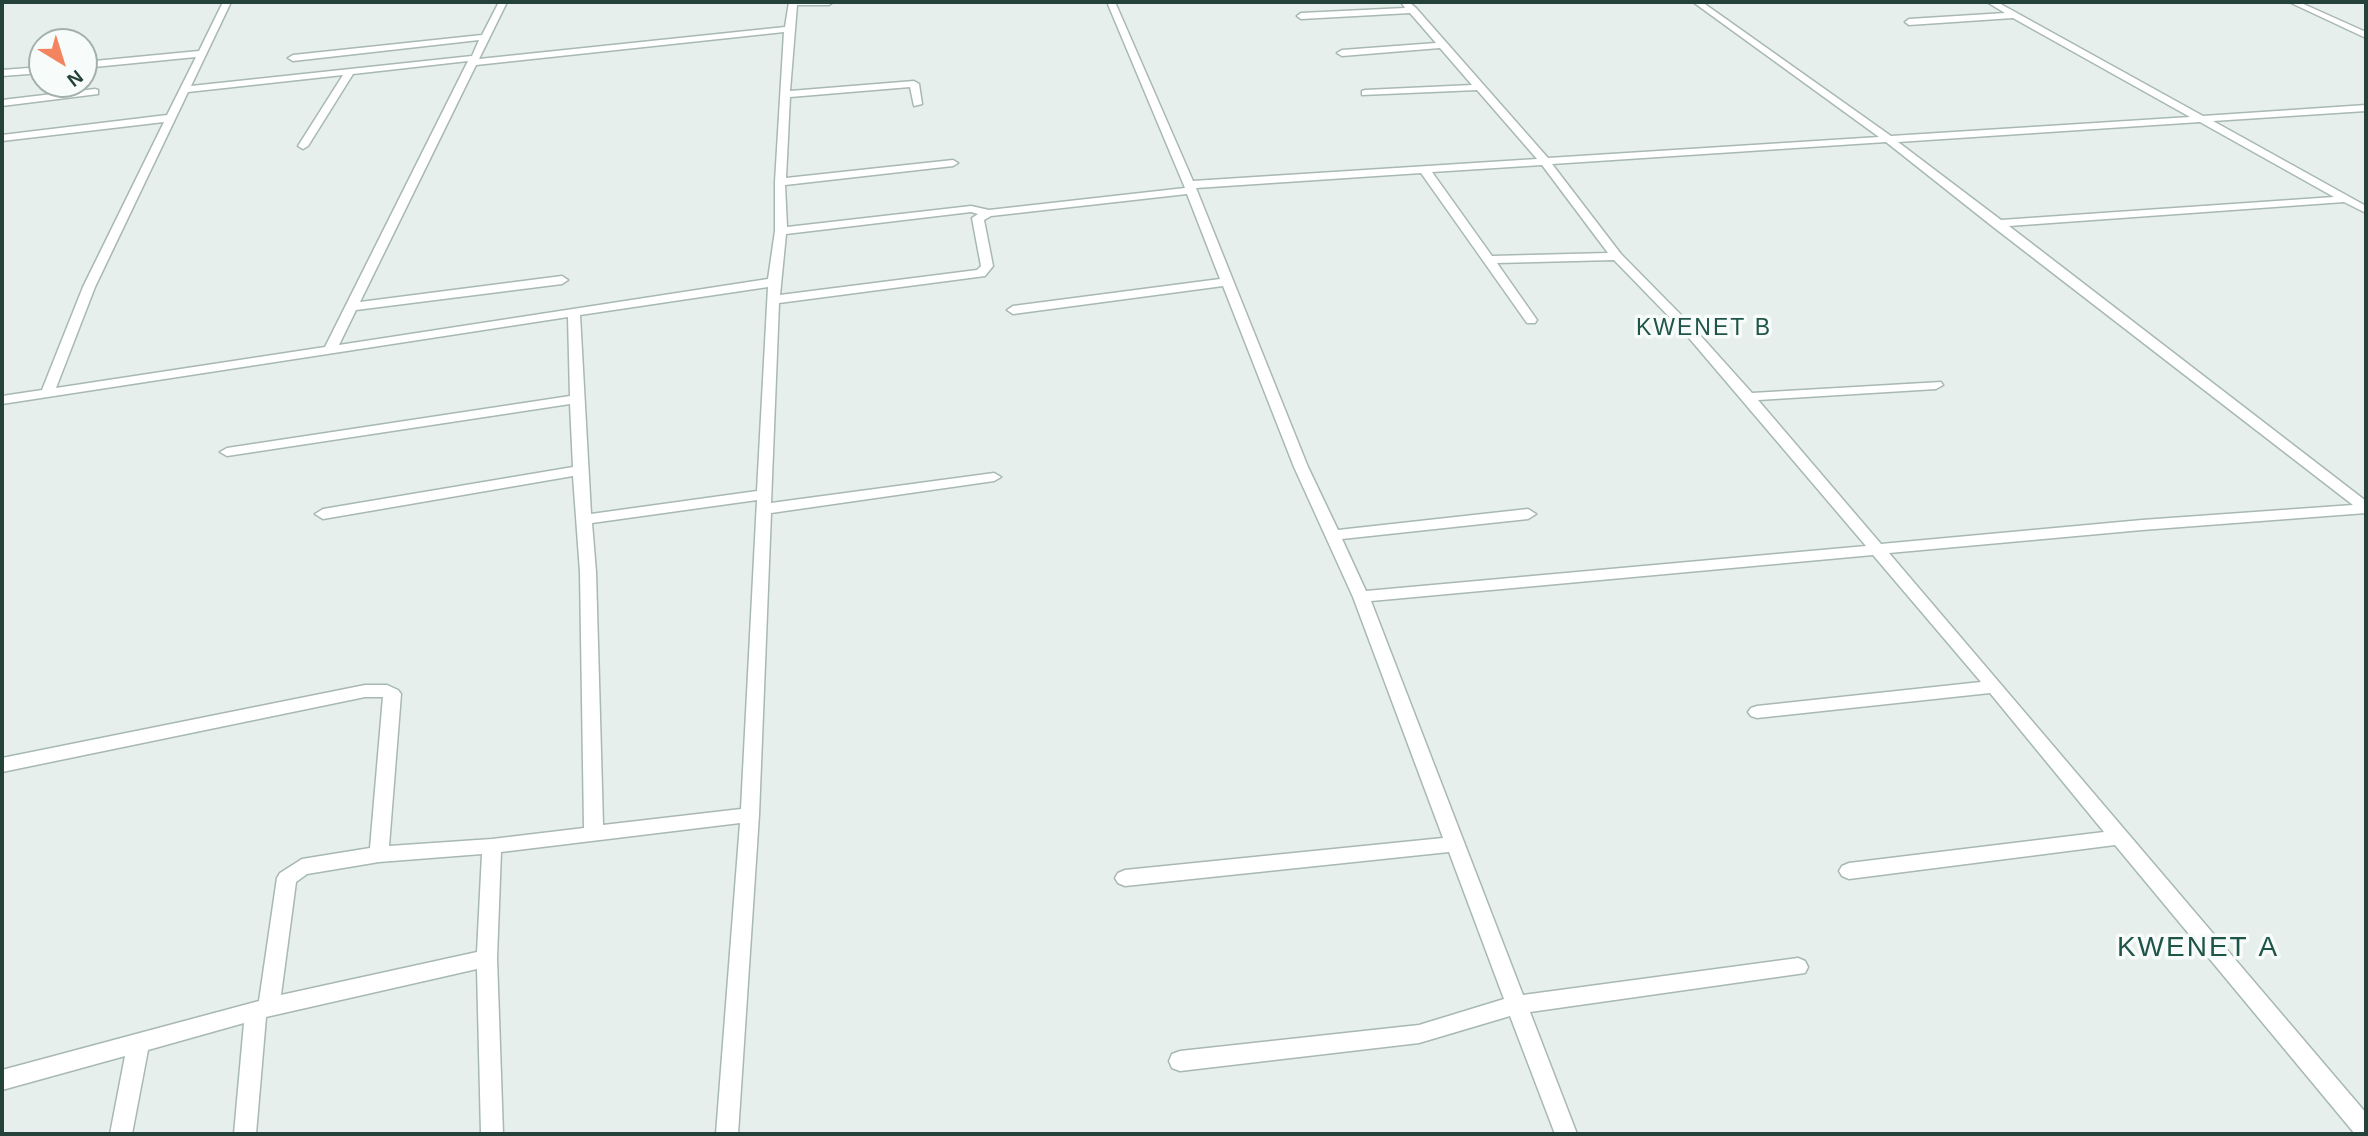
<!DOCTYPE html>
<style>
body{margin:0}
#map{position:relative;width:2368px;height:1136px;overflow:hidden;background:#e6efeb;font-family:Arial,sans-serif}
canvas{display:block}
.frame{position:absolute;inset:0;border:4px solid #24423a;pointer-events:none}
.north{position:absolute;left:28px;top:28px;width:70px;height:70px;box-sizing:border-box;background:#f7fbf9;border:2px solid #a3b1ad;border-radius:50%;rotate:142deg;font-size:19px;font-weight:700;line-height:28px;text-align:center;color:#24423a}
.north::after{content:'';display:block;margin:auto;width:24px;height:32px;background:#f4845f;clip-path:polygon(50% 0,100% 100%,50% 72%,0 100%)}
</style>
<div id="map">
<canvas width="2368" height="1136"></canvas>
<div class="frame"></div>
<div class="north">N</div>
</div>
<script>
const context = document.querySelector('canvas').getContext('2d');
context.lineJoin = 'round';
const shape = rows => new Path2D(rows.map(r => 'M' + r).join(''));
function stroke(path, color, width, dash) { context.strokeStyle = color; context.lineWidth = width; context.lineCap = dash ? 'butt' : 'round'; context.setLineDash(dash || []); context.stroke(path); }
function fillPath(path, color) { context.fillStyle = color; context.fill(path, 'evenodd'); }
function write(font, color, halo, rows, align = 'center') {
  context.font = font + ' Arial,sans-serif'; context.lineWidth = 7; context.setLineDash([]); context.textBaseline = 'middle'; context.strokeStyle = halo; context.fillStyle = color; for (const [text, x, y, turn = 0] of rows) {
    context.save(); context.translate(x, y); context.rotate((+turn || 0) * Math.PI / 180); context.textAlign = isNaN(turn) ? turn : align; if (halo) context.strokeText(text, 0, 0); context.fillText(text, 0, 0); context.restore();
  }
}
const street = shape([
 [223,2,231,2,191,86,472,56,479,40,293,61,288,58,293,55,482,35,499,2,507,2,479,59,785,27,789,2,833,2,829,5,797,5,790,91,914,81,919,84,922,104,914,106,910,87,790,97,786,178,953,160,958,163,953,166,785,185,787,227,971,206,989,210,1185,188,1107,2,1115,2,1193,181,1537,159,1477,90,1362,95,1362,91,1365,90,1472,85,1440,48,1342,56,1337,53,1342,50,1436,43,1410,13,1301,19,1297,16,1301,13,1405,8,1401,2,1409,2,1416,8,1548,158,1879,137,1693,2,1702,2,1891,136,2190,117,2013,18,1909,25,1905,22,1909,19,2005,13,1987,2,1997,2,2203,116,2366,105,2366,111,2213,121,2366,206,2366,213,2344,202,2009,226,2366,501,2366,513,2142,530,1889,553,2366,1113,2366,1134,2355,1134,2115,845,1849,879,1842,876,1839,871,1842,866,1849,863,2104,832,1990,693,1757,718,1751,716,1748,712,1751,708,1757,706,1981,682,1873,555,1371,601,1523,995,1798,958,1805,961,1808,967,1805,973,1530,1012,1577,1134,1555,1134,1510,1016,1419,1043,1180,1071,1172,1068,1169,1061,1172,1054,1180,1051,1419,1025,1504,999,1449,852,1125,886,1118,883,1115,878,1118,873,1125,870,1443,838,1353,597,1294,467,1223,286,1013,314,1007,310,1013,306,1220,279,1187,194,991,216,984,220,993,266,985,276,779,303,771,503,994,473,1001,477,994,481,771,513,759,815,738,1134,716,1134,740,823,501,852,497,958,503,1134,481,1134,477,969,266,1017,256,1134,234,1134,244,1023,148,1050,132,1134,110,1134,125,1056,2,1090,2,1070,259,1001,277,878,280,873,302,859,370,848,383,697,365,697,2,772,2,758,365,685,387,685,398,690,401,694,389,846,492,839,584,828,580,572,573,476,323,519,315,514,323,509,573,467,570,404,227,456,220,452,227,448,570,396,568,317,2,404,2,396,42,390,83,287,164,122,2,141,2,135,167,115,196,57,84,68,84,62,199,51,223,2],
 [784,32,775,182,775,231,768,279,339,345,356,310,562,284,568,280,562,276,360,302,476,65,784,32],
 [468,61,325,347,56,388,95,287,188,92,343,75,298,146,303,149,308,146,353,74,468,61],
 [2200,122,2334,197,2001,220,1898,142,2200,122],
 [1886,142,1992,226,2353,505,2142,520,1881,544,1758,400,1936,389,1943,385,1941,382,1752,393,1691,325,1621,254,1552,164,1886,142],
 [1542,165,1608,253,1492,256,1432,172,1542,165],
 [1421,173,1527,323,1535,323,1537,320,1497,263,1614,260,1683,331,1866,546,1366,591,1342,539,1528,519,1536,514,1528,509,1338,530,1308,467,1196,188,1421,173],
 [971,212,978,214,972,218,981,266,977,270,780,295,786,234,971,212],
 [768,287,757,491,591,514,580,315,768,287],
 [757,500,741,809,603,825,596,572,592,523,757,500],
 [482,854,477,952,281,995,296,882,307,874,379,862,482,854],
 [2289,2,2299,2,2366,32,2366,38,2289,2],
 [42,67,42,73,2,76,2,70,42,67],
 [95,89,98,90,98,94,2,106,2,100,95,89]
]);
stroke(street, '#a8b8b2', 3);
fillPath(street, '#fff');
context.letterSpacing = '2px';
write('23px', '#1f5548', '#f7fbf9', [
 ["KWENET B",1704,329]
]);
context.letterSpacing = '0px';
context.letterSpacing = '2px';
write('28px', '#1f5548', '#f7fbf9', [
 ["KWENET A",2198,948]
]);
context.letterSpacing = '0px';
</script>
